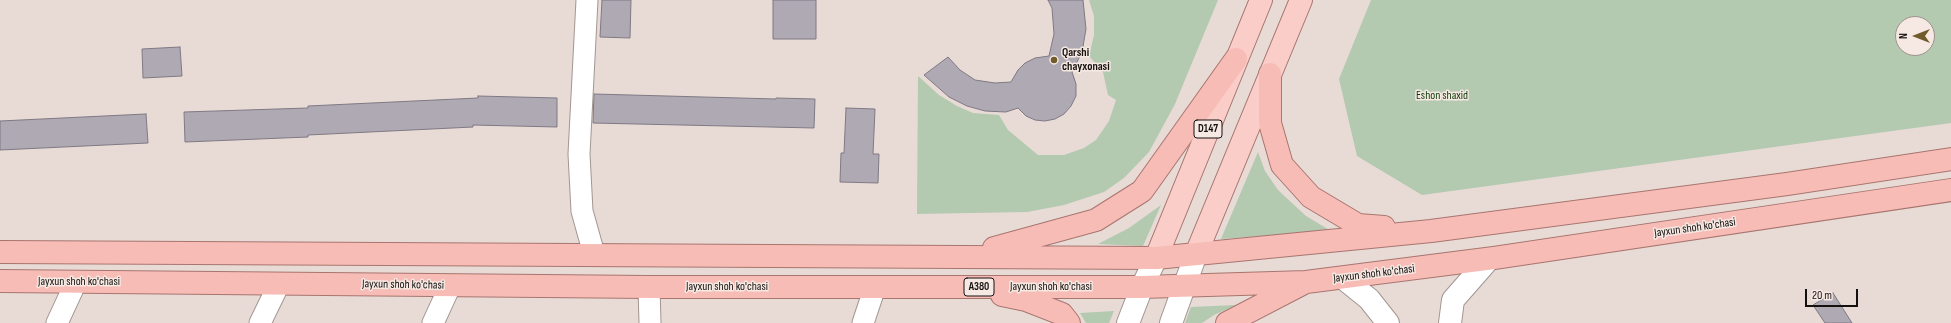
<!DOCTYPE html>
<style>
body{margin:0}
#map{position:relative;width:1951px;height:323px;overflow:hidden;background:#e8dbd6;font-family:"Sofia Sans Condensed",sans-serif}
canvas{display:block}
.north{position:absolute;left:1895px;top:16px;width:40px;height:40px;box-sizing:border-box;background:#f6e9e3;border:1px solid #9c928e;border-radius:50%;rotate:270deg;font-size:11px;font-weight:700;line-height:16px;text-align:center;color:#14100e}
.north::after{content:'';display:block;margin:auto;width:14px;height:18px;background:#715b2a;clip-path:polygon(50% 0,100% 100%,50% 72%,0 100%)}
.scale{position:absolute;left:1805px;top:289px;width:53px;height:18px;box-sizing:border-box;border:2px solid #14100e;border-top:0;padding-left:5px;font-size:12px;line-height:14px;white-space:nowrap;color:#14100e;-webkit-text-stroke:3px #f6e9e3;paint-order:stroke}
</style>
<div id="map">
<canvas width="1951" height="323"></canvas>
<div class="north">N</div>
<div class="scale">20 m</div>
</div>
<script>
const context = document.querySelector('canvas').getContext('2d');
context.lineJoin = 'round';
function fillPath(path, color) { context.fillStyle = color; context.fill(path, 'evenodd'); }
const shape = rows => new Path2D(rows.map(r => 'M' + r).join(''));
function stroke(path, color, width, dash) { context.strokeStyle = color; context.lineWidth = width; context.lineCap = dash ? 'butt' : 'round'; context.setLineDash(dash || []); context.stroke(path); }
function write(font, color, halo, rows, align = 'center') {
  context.font = font + ' "Sofia Sans Condensed",sans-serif'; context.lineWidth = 3; context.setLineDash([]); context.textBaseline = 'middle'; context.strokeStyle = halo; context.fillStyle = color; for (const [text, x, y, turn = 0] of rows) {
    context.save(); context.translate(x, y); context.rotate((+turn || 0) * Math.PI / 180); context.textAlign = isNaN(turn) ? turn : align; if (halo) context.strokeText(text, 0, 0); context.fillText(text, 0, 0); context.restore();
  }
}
fillPath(shape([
 [1089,0,1218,0,1175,104,1149,152,1124,178,1104,192,1064,205,1027,212,917,214,918,76,939,95,957,106,973,113,999,115,1008,130,1038,155,1064,155,1084,148,1096,140,1109,121,1116,100,1108,95,1103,72,1089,56,1094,35,1094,16],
 [1371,0,1951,0,1951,123,1422,195,1357,156,1339,79],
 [1903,24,1927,24,1927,48,1903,48],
 [1258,152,1265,171,1278,190,1306,216,1331,231,1221,239],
 [1161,205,1143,246,1098,244,1129,228],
 [1236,305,1214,315,1202,323,1185,323,1191,307],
 [1114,311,1109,323,1086,323,1080,313]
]), '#b3c9b0');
const building = shape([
 [602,0,631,0,630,38,600,37,602,0],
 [773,0,816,0,816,39,773,39,773,0],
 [1048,0,1083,0,1086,29,1082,52,1072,72,1076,84,1076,96,1071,106,1064,114,1055,119,1045,121,1035,120,1026,116,1018,108,1006,112,985,111,967,106,949,97,924,75,948,57,960,70,975,80,995,83,1011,82,1018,70,1025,63,1035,58,1049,56,1054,34,1052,8,1048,0],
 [180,47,182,76,143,78,142,49,180,47],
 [594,94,776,99,776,98,815,99,814,128,593,123,594,94],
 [478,96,557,98,557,127,473,125,473,127,308,135,308,137,185,142,184,112,308,108,308,106,478,98,478,96],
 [846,108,875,109,873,154,879,154,878,183,840,182,841,153,844,153,846,108],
 [146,114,148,143,0,150,0,121,146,114],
 [1833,293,1852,323,1825,323,1813,305,1833,293]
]);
fillPath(building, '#afa9b4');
stroke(building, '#7f7983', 1);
const minor = shape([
 [587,0,579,154,582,211,594,254],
 [649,287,650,323],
 [57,323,76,282],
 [260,323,279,284],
 [433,323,450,286],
 [863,323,875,287]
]);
const secondary = shape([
 [1343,278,1369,299,1388,323],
 [1128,323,1142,287,1156,258],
 [1171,323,1196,254],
 [1450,323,1453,300,1489,259]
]);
const primary = shape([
 [1196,254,1301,0],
 [1156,258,1261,0]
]);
const trunk = shape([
 [1270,74,1270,123,1282,165,1311,197,1358,225,1384,227],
 [994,248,1096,220,1142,191,1236,59],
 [0,252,1156,258,1431,231,1787,184,1951,159],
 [0,281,649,287,1142,287,1306,282,1494,258,1951,190],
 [1002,295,1026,300,1062,314,1069,323],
 [1227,323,1302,284]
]);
stroke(minor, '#a29691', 23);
stroke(secondary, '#a29691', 24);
stroke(primary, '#a8756f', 24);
stroke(trunk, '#a8756f', 24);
stroke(minor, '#fff', 21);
stroke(secondary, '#fff', 22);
stroke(primary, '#facdc8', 22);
stroke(trunk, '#f8bcb6', 22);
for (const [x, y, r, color] of [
 [1054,60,4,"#715b2a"]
]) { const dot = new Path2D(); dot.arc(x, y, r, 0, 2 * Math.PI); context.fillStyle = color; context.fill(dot); stroke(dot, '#f6e9e3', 1.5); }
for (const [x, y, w] of [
 [1208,129,28],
 [979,287,30]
]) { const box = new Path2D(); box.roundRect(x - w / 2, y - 9, w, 18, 3); context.fillStyle = '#f6e9e3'; context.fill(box); stroke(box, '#14100e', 1); }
write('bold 11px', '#14100e', null, [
 ["D147",1208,129],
 ["A380",979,287]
]);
write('bold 12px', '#14100e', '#f6e9e3', [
 ["Qarshi",1062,53],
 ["chayxonasi",1062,67]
], 'left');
write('12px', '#093b06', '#f6e9e3', [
 ["Eshon shaxid",1442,96]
]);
write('12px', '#14100e', '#f6e9e3', [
 ["Jayxun shoh ko'chasi",1695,228,-8],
 ["Jayxun shoh ko'chasi",1374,274,-7],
 ["Jayxun shoh ko'chasi",79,282],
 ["Jayxun shoh ko'chasi",403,285,1],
 ["Jayxun shoh ko'chasi",727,287],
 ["Jayxun shoh ko'chasi",1051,287]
]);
</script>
